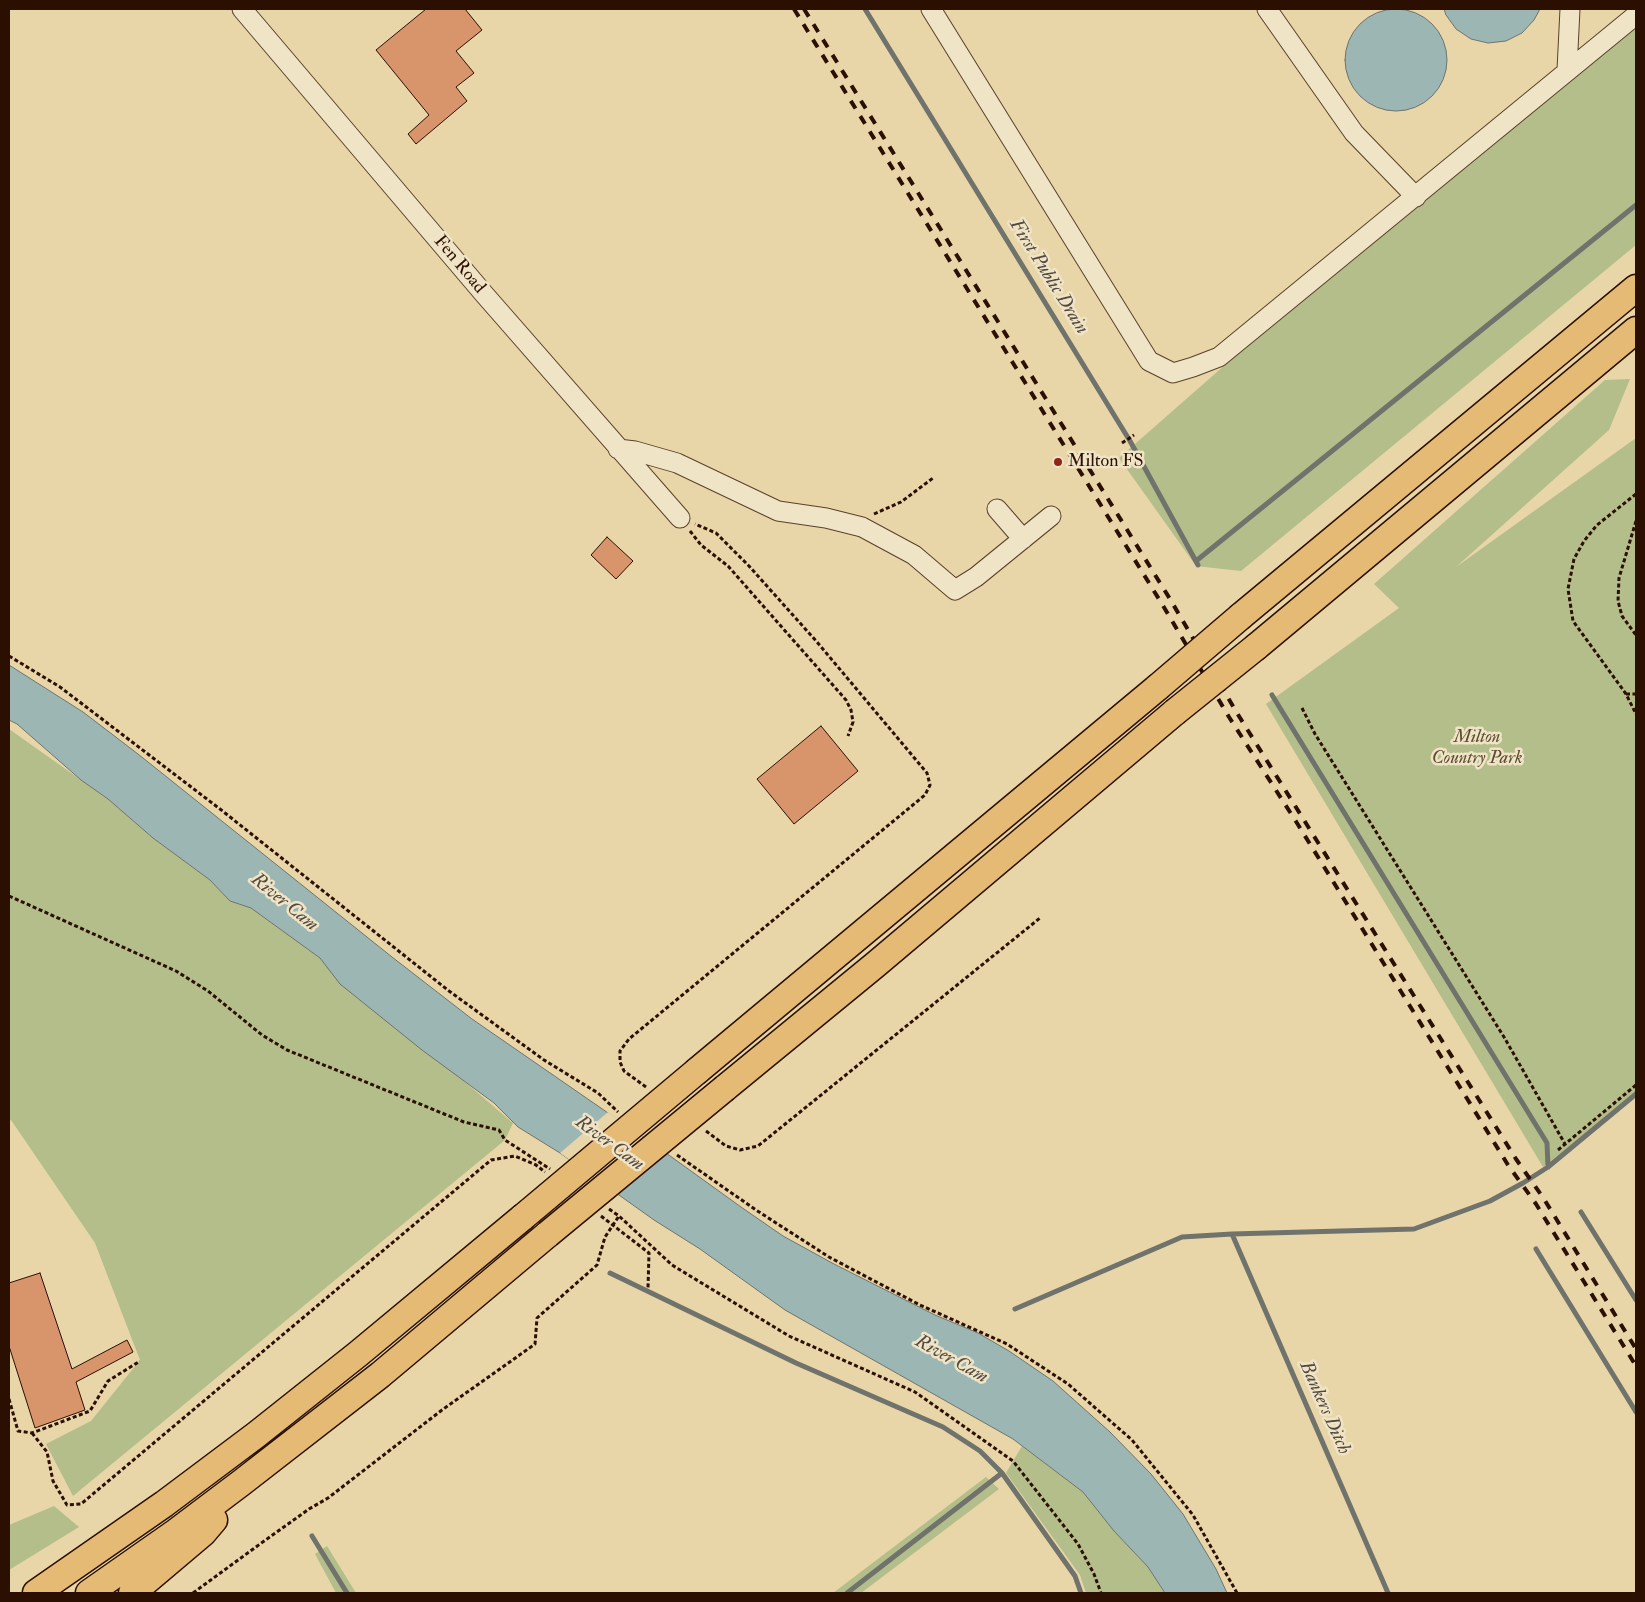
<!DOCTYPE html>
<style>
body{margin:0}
#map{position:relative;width:1645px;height:1602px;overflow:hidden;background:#e8d5a8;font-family:"IM FELL Double Pica",serif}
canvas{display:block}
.frame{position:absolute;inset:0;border:10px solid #2b0f00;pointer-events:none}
</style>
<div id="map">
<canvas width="1645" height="1602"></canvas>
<div class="frame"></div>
</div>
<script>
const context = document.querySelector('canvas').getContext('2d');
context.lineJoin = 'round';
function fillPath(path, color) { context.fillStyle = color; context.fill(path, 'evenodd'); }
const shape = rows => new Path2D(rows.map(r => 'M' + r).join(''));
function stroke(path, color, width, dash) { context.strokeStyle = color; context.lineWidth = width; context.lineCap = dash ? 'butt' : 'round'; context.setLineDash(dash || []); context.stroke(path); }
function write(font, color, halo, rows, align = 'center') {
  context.font = font + ' "IM FELL Double Pica",serif'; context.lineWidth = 5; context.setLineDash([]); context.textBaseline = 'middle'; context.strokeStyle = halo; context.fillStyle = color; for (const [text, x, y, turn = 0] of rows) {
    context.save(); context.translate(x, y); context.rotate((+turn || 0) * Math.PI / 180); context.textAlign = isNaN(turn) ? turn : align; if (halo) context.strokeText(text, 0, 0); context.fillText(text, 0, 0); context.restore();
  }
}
fillPath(shape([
 [1636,23,1636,245,1241,571,1196,566,1119,458,1389,221],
 [1630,379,1609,430,1456,567,1636,438,1636,1094,1543,1167,1266,704,1399,608,1374,584,1605,380],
 [9,729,108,799,153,838,210,880,230,901,251,908,320,958,513,1123,505,1140,73,1496,46,1444,91,1421,140,1360,95,1243,11,1120,9,1121],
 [1022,1446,1083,1492,1114,1531,1148,1567,1165,1593,1086,1593,1080,1575,1006,1473],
 [986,1477,999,1489,861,1593,833,1593],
 [54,1506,79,1527,9,1570,9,1525],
 [327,1546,356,1593,336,1593,315,1554]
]), '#b3be8a');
const water = shape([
 [1444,9,1540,9,1534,20,1522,33,1506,41,1488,43,1471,39,1456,29,1446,15,1444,9],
 '1345 60a51 51 0 1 1 102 0a51 51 0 1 1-102 0Z',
 [9,665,83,712,138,754,392,957,472,1019,666,1153,741,1207,783,1236,834,1264,935,1315,978,1333,1009,1351,1053,1381,1110,1432,1151,1474,1183,1514,1216,1569,1227,1593,1165,1593,1148,1567,1114,1531,1083,1492,1013,1439,785,1310,700,1249,654,1220,560,1153,518,1127,494,1103,422,1050,340,984,320,958,251,908,230,901,210,880,153,838,108,799,81,780,17,724,9,720,9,665]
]);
fillPath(water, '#9cb6b4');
stroke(water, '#6f736c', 1);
fillPath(shape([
 [608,1112,666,1153,616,1193,560,1153]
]), '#e8d5a8');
stroke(shape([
 [865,9,1130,441,1198,565],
 [1196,561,1636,205],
 [1272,695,1547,1143,1548,1167],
 [1581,1212,1636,1300],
 [1232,1234,1388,1593],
 [1536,1249,1636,1412],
 [610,1273,796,1363,943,1427,980,1451,1002,1473,1075,1576,1081,1593],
 [1015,1309,1182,1237,1232,1234,1414,1229,1490,1201,1523,1183,1548,1167,1636,1094],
 [312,1536,347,1593],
 [847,1593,1002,1473]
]), '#6f736c', 5);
const building = shape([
 [426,9,465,9,482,30,456,51,474,73,456,87,467,101,416,144,408,134,429,115,376,50,426,9],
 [607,537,633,561,616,579,591,555,607,537],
 [821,726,858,771,794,824,757,779,821,726],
 [40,1273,72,1369,127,1340,133,1352,76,1382,85,1410,35,1428,9,1346,9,1283,40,1273]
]);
fillPath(building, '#d8946b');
stroke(building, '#2b0f00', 1);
const minor = shape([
 [242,9,484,294,680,518],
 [931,9,1149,361,1173,373,1193,367,1219,357,1636,15],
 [1267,9,1354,133,1416,197],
 [1567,70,1570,9],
 [618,449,635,451,677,463,778,511,826,518,862,527,914,555,955,590,976,577,1051,516],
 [997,509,1023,539]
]);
const highway = shape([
 [1241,616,1636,288],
 [1256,647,1636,330],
 [697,1071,1158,687],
 [725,1088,875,965,1175,712],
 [36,1593,164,1504,256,1435,358,1354,523,1217],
 [89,1593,176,1532,241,1483,380,1375,548,1234],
 [132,1593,203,1533,214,1520]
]);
stroke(minor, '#5a402a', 21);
stroke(highway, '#2b0f00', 29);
stroke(shape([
 [1122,443,1134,435],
 [1636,494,1597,525,1584,541,1574,559,1568,589,1573,621,1626,694,1636,714],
 [874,514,901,502,933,478],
 [1636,521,1619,578,1618,601,1622,616,1636,635],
 [690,531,701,545,728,566,846,700,851,710,853,722,848,736],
 [9,656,60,687,220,809,449,991,544,1060,598,1093,618,1112],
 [1626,694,1636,694],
 [1302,708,1315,734,1504,1037,1565,1144],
 [9,896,176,971,208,991,262,1035,287,1050,464,1122,499,1130,505,1140,550,1169],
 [646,1087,624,1071,620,1062,620,1051,629,1039,925,795,930,785,927,773,817,642,749,566,716,533,695,524],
 [706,1131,726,1146,740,1150,758,1146,1040,918],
 [1558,1150,1636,1085],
 [677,1155,756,1210,829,1257,920,1305,1007,1344,1068,1384,1132,1440,1193,1515,1237,1593],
 [609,1209,619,1216,672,1265,789,1336,915,1392,1013,1461,1078,1544,1094,1574,1101,1593],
 [601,1216,649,1253,648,1288],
 [9,1399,18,1431,32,1433,90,1411,108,1381,140,1361],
 [32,1433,47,1452,53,1481,67,1505,81,1504,491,1160,515,1156,536,1165,545,1172],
 [193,1593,260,1544,309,1509,328,1498,442,1410,535,1344,537,1318,597,1265,605,1237,619,1216]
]), '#2b0f00', 3, [4, 2.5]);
stroke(minor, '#f0e4c6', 19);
stroke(highway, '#e4ba74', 26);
stroke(shape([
 [794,9,1162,604,1229,717,1297,823,1508,1165,1536,1204,1636,1366],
 [804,9,1170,599,1237,713,1516,1159,1544,1199,1636,1349]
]), '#2b0f00', 4, [9, 9]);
const highwayBridge = shape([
 [1158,687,1241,616],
 [1175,712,1256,647],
 [523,1217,697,1071],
 [548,1234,725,1088]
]);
stroke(highwayBridge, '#2b0f00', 29, []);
stroke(highwayBridge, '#e4ba74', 26);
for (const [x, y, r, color] of [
 [1058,462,5,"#8f2418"]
]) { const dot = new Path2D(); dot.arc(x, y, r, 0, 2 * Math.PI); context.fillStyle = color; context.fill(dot); stroke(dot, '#f0e4c6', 2); }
write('18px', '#2b0f00', '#f0e4c6', [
 ["Fen Road",459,265,50]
]);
write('18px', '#2b0f00', '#f0e4c6', [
 ["Milton FS",1068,462]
], 'left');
write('italic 18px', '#5b4c30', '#f0e4c6', [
 ["Milton",1477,738],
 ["Country Park",1477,759]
]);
write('italic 19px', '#53493f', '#f0e4c6', [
 ["First Public Drain",1048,277,58],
 ["River Cam",284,903,39],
 ["River Cam",609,1144,36],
 ["River Cam",951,1360,29],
 ["Bankers Ditch",1324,1408,66]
]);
</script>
